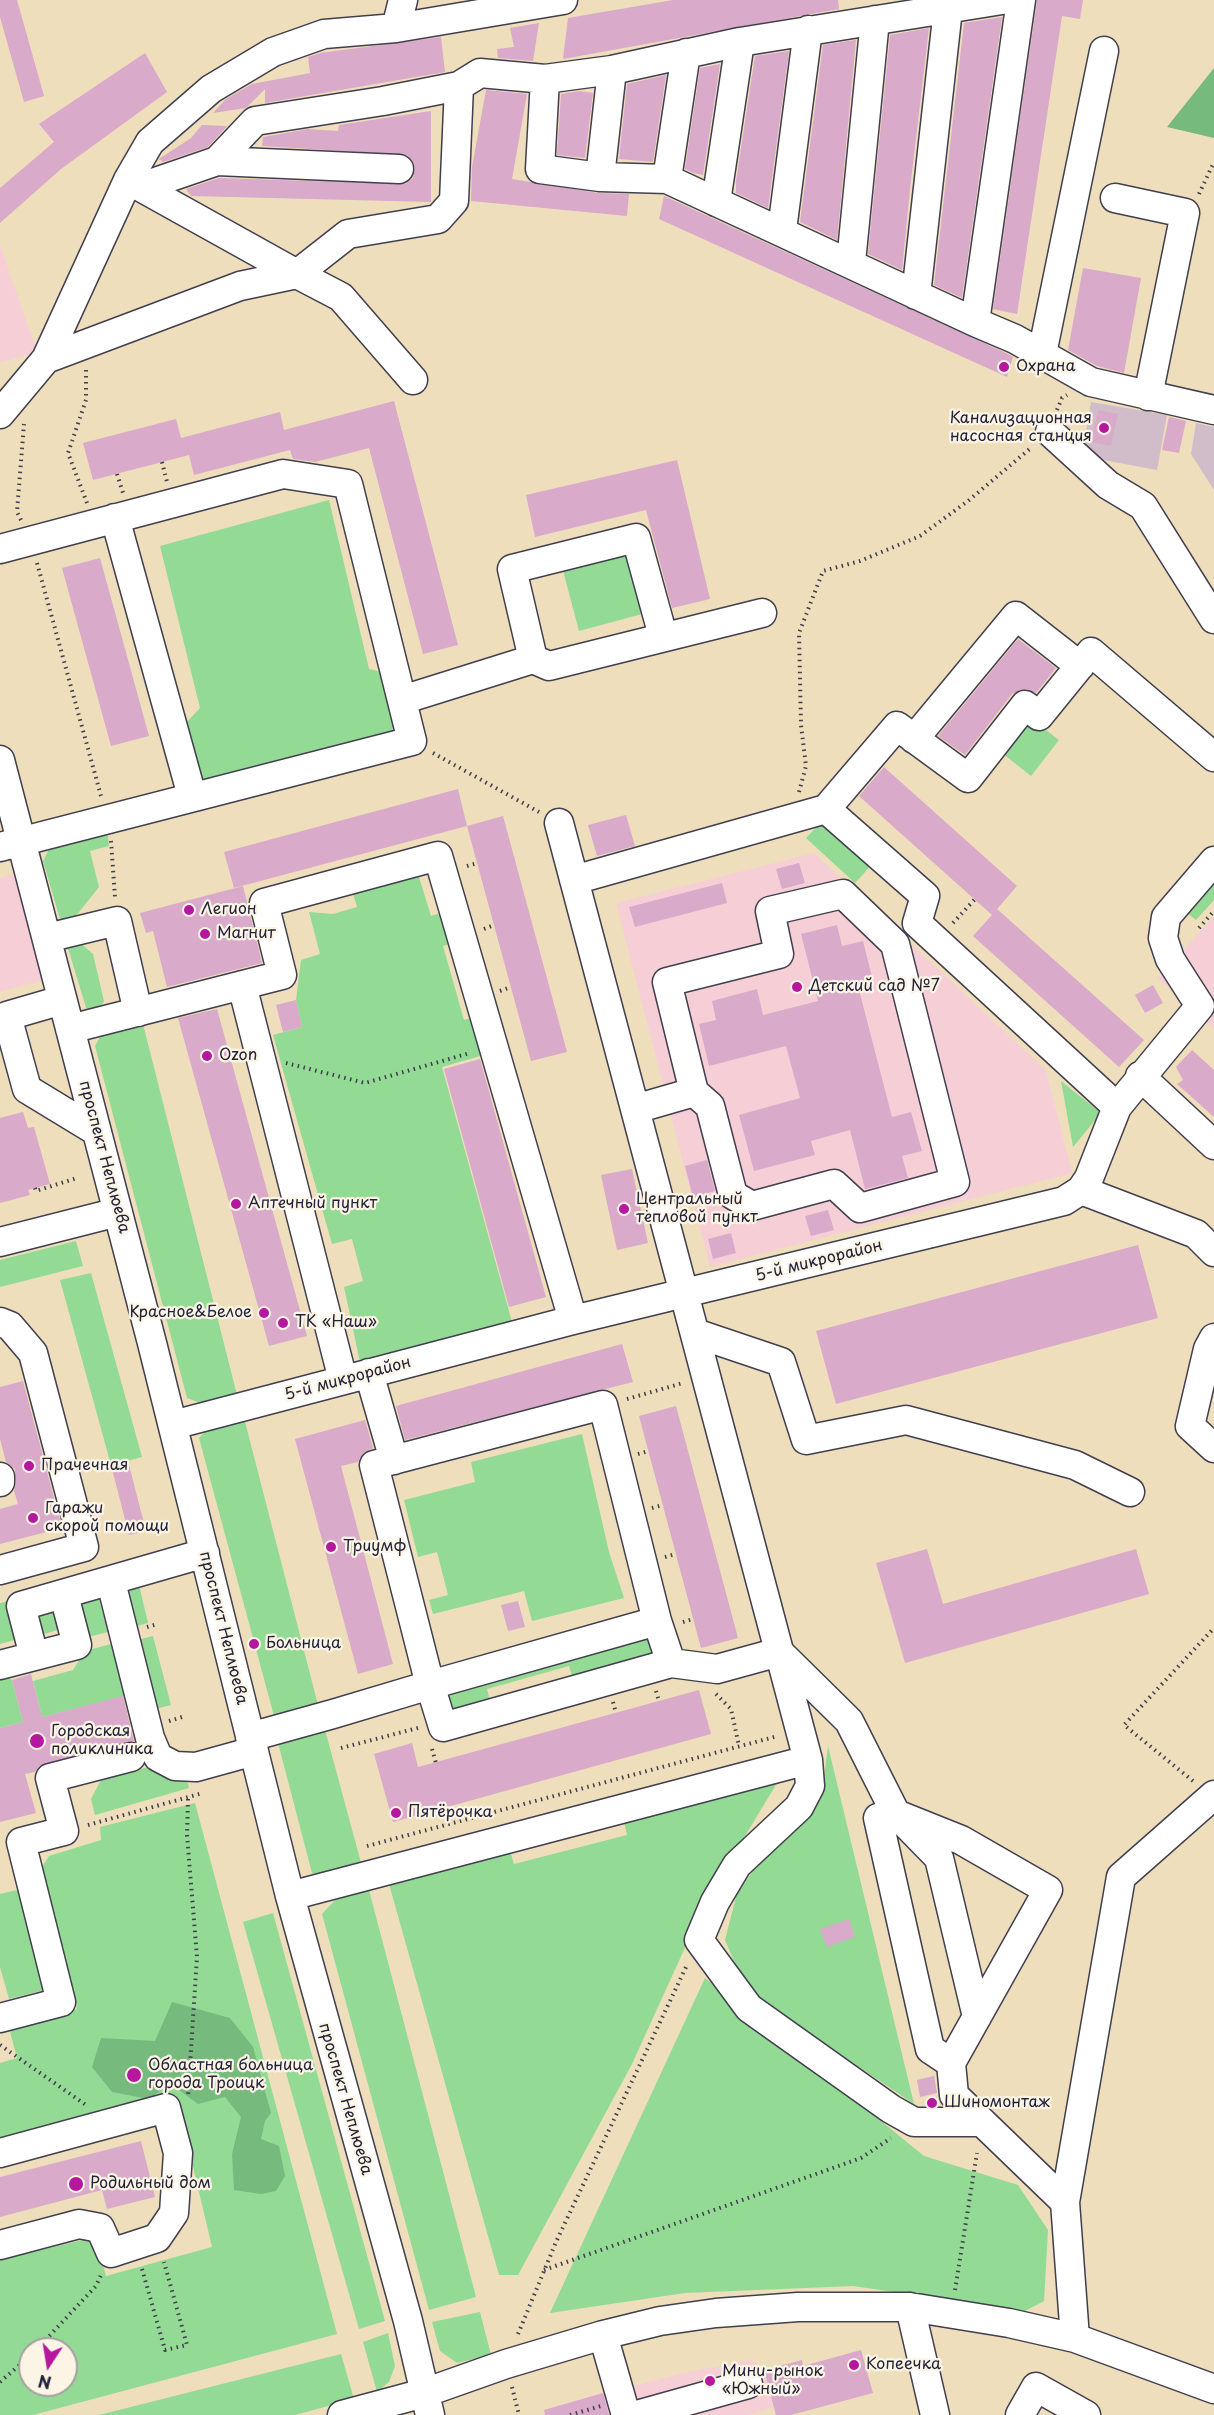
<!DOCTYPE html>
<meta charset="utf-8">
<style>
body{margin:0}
#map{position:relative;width:1214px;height:2415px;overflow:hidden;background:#eedebc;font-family:"Playpen Sans",sans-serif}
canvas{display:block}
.north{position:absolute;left:18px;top:2337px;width:60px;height:60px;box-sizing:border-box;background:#fcf5e5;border:2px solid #a5a1a1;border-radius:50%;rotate:192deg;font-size:16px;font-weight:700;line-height:24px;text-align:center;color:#22223b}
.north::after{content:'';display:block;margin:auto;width:21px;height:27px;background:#b5179e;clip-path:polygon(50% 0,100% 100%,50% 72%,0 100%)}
</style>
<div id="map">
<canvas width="1214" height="2415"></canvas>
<div class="north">N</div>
</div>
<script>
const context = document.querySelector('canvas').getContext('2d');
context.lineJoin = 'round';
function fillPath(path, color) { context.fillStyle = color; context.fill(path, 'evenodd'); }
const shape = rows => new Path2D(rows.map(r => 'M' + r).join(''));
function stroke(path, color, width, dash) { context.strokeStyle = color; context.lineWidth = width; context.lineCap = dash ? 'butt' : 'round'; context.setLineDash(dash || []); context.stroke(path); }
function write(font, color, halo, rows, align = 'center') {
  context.font = font + ' "Playpen Sans",sans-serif'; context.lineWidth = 4.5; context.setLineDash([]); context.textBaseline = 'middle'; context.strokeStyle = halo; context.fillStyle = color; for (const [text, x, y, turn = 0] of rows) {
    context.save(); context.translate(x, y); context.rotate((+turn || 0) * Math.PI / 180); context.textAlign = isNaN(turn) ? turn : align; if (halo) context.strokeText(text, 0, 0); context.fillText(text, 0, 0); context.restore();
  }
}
fillPath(shape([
 [0,245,37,352,0,363],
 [814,853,1046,1070,1072,1173,710,1267,616,903],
 [14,874,43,980,0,992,0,878],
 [1214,916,1214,1029,1158,978],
 [751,2360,764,2370,774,2407,749,2415,550,2415,549,2408,683,2373]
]), '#f6cfd6');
fillPath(shape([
 [1091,402,1167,415,1157,470,1082,456],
 [1196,423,1214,427,1214,490,1191,454]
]), '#d1bdc9');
fillPath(shape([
 [329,500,369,669,388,673,402,731,200,784,183,726,200,708,160,546],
 [624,546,642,614,579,631,561,563],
 [1029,717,1059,740,1031,776,1002,753],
 [828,815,877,859,855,883,806,838],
 [107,828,109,846,90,851,99,887,75,917,60,919,43,861,51,845],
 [416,867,431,916,447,911,459,941,443,946,464,1020,481,1016,491,1053,442,1067,512,1322,360,1362,344,1287,363,1281,352,1239,332,1244,273,1035,302,1027,296,1000,301,960,320,954,309,912,333,914,357,907,351,887],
 [1214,883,1214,900,1196,920,1187,913],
 [78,941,93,954,104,1001,98,1012,88,1014,67,945],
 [142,1020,238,1399,210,1406,187,1398,95,1046,102,1033],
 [1061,1081,1101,1113,1073,1147],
 [76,1241,83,1266,0,1287,0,1260],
 [91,1273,142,1457,111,1465,60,1280],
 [243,1414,318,1705,274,1716,199,1438,216,1420],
 [582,1434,609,1552,624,1598,532,1621,524,1591,433,1614,429,1600,448,1595,437,1552,418,1557,404,1500,475,1482,471,1462],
 [139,1585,148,1623,130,1628,120,1590],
 [98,1595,108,1632,84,1638,75,1602],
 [13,1600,22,1638,0,1644,0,1603],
 [58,1608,64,1628,41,1635,35,1614],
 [651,1628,659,1657,574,1682,569,1666,487,1689,491,1705,447,1718,439,1688],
 [153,1636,171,1705,151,1710,133,1641],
 [111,1644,125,1696,42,1717,33,1681,73,1670,85,1651],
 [0,1673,12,1680,23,1722,0,1728],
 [324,1726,363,1870,331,1880,312,1873,277,1739],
 [828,1746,914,2104,768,2006,742,1980,725,1940,737,1893,769,1849,821,1799],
 [159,1764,185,1773,189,1788,95,1815,91,1799,101,1780],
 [779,1780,709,1895,632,2064,518,2275,499,2275,389,1884,510,1851,514,1864,627,1835,624,1822],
 [195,1803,337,2334,33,2415,0,2415,0,2260,95,2237,106,2276,212,2247,176,2095,0,2141,0,2063,17,2058,9,2028,77,2009,42,1867,49,1856,101,1840,100,1827],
 [30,2349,66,2349,66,2385,30,2385],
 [21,1889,48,1989,9,1999,0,1967,0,1894],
 [369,1890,476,2297,429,2310,322,1914,338,1897],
 [273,1913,385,2321,359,2329,243,1922],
 [705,1978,924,2156,1018,2185,1048,2230,1044,2301,1025,2311,853,2286,685,2293,550,2313],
 [480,2312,491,2355,457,2363,440,2351,432,2322],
 [388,2333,395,2366,389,2382,377,2392,363,2342],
 [341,2354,354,2399,295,2415,99,2415]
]), '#93da94');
fillPath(shape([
 [1214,68,1214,138,1167,127],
 [172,2002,230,2018,253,2047,271,2113,265,2121,261,2139,279,2146,285,2176,276,2191,261,2194,234,2190,232,2154,241,2117,225,2097,198,2104,171,2084,148,2099,112,2092,92,2067,101,2038,155,2041]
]), '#76ba7e');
fillPath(shape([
 [0,0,17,0,44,96,24,102,0,17],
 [673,0,838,0,839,9,563,59,568,18],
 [1037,0,1083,0,1080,19,1062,16,1017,314,993,309],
 [1002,17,962,298,934,285,964,23],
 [539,23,533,61,498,58,497,49,514,47,510,28],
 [929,28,910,189,902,270,868,254,890,35],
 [441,37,445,72,265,103,265,89,246,108,213,113,226,99,252,84,310,73,308,57,320,53],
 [855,40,856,40,837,240,800,222,823,45],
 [789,51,768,208,736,193,736,181,755,56],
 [145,53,167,92,61,169,0,223,0,188,54,142,39,124],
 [720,64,703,175,693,173,685,169,700,68],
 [666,75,653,162,619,159,627,84],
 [486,90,527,94,512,179,598,193,629,194,627,216,471,201,472,167],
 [580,91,593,93,585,158,557,155,561,94],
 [431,111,431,202,191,196,186,189,219,178,406,184,413,178,415,169,413,161,407,155,262,146,263,137,308,129,338,131,339,125],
 [202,125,227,126,208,147,163,162,159,159,191,138],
 [664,196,1008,354,1013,357,1007,377,659,219],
 [1083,268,1141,278,1124,373,1097,366,1068,350],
 [394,401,458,645,423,654,369,448,315,462,293,459,290,450,194,475,189,455,93,480,83,443,176,419,181,438,280,412,284,430],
 [1098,410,1118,414,1111,446,1091,442],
 [1169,417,1186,421,1179,453,1162,450],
 [677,460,710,599,672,608,646,510,535,537,526,495],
 [100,558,149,736,111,746,62,568],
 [1018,639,1056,668,1036,693,1027,689,1012,694,965,755,938,736],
 [884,767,1017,886,997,909,1144,1040,1119,1067,973,936,992,915,859,796],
 [458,789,467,826,234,888,224,852],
 [626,815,635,846,597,856,588,825],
 [503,816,567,1052,531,1061,467,826],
 [799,863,805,883,782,889,776,869],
 [722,883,727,903,635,927,629,907],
 [243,886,262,963,167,987,153,931,146,933,140,913],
 [837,925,842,946,863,941,873,981,858,986,892,1117,911,1112,922,1151,902,1156,908,1178,865,1189,850,1130,811,1141,815,1155,754,1171,739,1115,800,1098,786,1046,709,1066,699,1024,716,1020,712,1001,757,989,763,1015,818,1001,801,934],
 [1153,985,1163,1003,1145,1013,1135,995],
 [296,1000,302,1027,283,1032,276,1005],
 [217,1009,307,1336,269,1346,178,1018],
 [1192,1050,1214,1070,1214,1117,1177,1084,1183,1080,1176,1067],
 [480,1059,546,1297,509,1307,444,1069],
 [23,1112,28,1128,34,1127,50,1184,28,1190,30,1195,0,1203,0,1118],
 [707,1160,715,1191,693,1197,685,1166],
 [632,1169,648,1243,617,1250,601,1175],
 [828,1210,834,1230,811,1236,805,1216],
 [731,1233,736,1253,713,1259,708,1239],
 [1138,1245,1158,1318,836,1404,816,1331],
 [622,1344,633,1382,405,1440,396,1406],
 [23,1381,62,1528,0,1544,0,1509,18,1504,14,1491,16,1482,15,1469,6,1462,0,1439,0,1387],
 [676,1406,738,1638,701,1648,639,1416],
 [365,1420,373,1448,363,1453,358,1462,341,1466,393,1664,358,1674,295,1439],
 [128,1461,146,1531,129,1535,111,1465],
 [927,1549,943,1604,1136,1549,1149,1594,905,1663,876,1563],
 [518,1601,525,1627,508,1631,501,1605],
 [31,1674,42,1717,123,1696,134,1741,39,1766,35,1772,25,1774,36,1813,0,1822,0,1728,23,1722,12,1680],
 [699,1690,711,1734,393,1822,374,1754,412,1743,418,1767],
 [849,1919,855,1937,827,1947,820,1929],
 [934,2076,937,2093,920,2097,917,2080],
 [141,2141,155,2197,107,2209,102,2190,0,2217,0,2177],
 [861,2350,873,2393,791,2415,776,2415,764,2370,802,2360,803,2366],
 [603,2393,609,2415,545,2415,544,2410]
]), '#d9aaca');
const minor = shape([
 [396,28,563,0],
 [545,79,540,169,600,177,667,179,975,322,1021,0],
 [399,169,217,161,255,121,383,101,459,86,480,73,545,79,612,70,740,42,1002,0],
 [600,177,612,70],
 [667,179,686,53],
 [128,180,297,274,348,234,438,219,454,201,459,86],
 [141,187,217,161],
 [1115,198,1185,213,1148,396],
 [716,202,740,42],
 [782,230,808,30],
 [851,262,875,20],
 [916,295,948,9],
 [975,322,1015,339,1091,382,1214,410],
 [1042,354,1104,51],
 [46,359,240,286,297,274,341,297,413,380],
 [0,414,46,359,128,180,150,142,211,89,273,52,324,34,396,28,403,0],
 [1050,432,1108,485,1143,506,1214,619],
 [115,518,192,796],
 [0,549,283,474,348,484,412,741,0,847],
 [533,659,512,569,636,538,663,636],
 [402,700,533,659,549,666,762,613],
 [914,739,1016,616,1080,666],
 [0,760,152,1343,290,1896,408,2321,430,2415],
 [826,809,925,896,917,923,1117,1107],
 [559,823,808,1760,810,1786,799,1807,737,1865,715,1902,699,1940,749,2008,891,2109,914,2122,982,2122],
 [574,880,826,809,897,726,968,778,1025,705,1039,716,1091,652,1214,757],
 [47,938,117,921,138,1012],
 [242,985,343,1380],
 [62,1000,7,1016,27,1089,96,1131],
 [70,1029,282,975,264,903,438,856,573,1320],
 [1140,1076,1214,1145],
 [635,1109,694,1092,667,982,779,954,770,911,843,894,895,944,955,1182,860,1208,834,1184,752,1206,733,1195,710,1106,694,1092],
 [1081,1190,1196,1234,1214,1252],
 [0,1242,118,1212],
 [0,1322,10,1326,33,1353,84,1547,0,1570],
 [695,1333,781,1362,806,1440,906,1420,1075,1465,1130,1492],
 [1214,1338,1208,1349,1190,1426,1214,1448],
 [369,1373,394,1460],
 [173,1425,573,1320,1064,1201,1081,1190,1089,1178,1117,1107,1200,1006,1170,959,1163,938,1166,917,1214,861],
 [0,1477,0,1482],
 [111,1582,150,1738,158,1757,175,1766,196,1767,254,1751],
 [657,1621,671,1663,717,1669,779,1652,849,1721,896,1814,939,1858,977,2017],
 [34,1656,21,1606,205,1553],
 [0,1665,77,1645,64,1595],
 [250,1737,333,1714,430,1685,657,1621,603,1405,374,1465,430,1685,443,1727,671,1663],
 [290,1896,808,1760],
 [0,2018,61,2002,21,1842,64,1831,50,1778,131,1757],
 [951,2063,1048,1890,961,1840,896,1814,878,1818,930,2049,951,2063,954,2095,1065,2202],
 [0,2153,166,2108,178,2153,174,2213,157,2238,111,2253,100,2228,79,2224,0,2245],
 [910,2307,935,2415],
 [603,2335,626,2415],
 [1075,2338,1065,2202,1121,1877,1214,1795],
 [342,2415,424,2393,506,2364,603,2335,660,2321,716,2313,798,2307,910,2307,1009,2323,1075,2338,1214,2389],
 [637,2415,748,2384],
 [1020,2415,1036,2387,1086,2415]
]);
stroke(minor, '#413e4e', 31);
stroke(shape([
 [1199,194,1214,162],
 [86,370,86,400,68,453,87,503],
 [1057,410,1062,398,1067,395],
 [162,462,167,482],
 [117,474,123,493],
 [21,520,17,512,24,424],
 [37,563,101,796],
 [433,753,539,812],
 [799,792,806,766,801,725,799,633,823,571,860,561,920,536,968,501,1032,447],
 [111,841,115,897],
 [467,866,478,863],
 [953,923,975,899],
 [1199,928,1214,911],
 [484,929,494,925],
 [500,991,511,987],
 [286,1063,365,1083,470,1053],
 [35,1188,36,1191,77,1178],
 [627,1399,683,1383],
 [638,1454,649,1451],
 [652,1508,663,1505],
 [145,1527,164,1523],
 [665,1557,676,1554],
 [683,1622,693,1619],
 [147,1627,158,1624],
 [656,1691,659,1701],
 [716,1694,731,1709,739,1746],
 [613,1702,616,1713],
 [169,1721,182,1717],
 [341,1748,418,1728,418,1730],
 [432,1749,436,1763],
 [1193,1781,1124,1725,1214,1628],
 [188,1799,187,1835,197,1957,188,2096],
 [88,1825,203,1793],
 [367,1846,778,1736],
 [0,2045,86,2105],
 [142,2269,165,2350,187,2345,164,2262],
 [544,2270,861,2158,891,2138],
 [955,2290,977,2153],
 [518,2334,556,2242,687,1965],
 [37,2349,96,2286,101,2275],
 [0,2382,30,2356],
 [512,2387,519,2415],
 [570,2415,601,2406]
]), '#413e4e', 4, [1.5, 4.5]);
stroke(minor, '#fff', 28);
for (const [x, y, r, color] of [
 [1004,367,6,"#b5179e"],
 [1104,428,6,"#b5179e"],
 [189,910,6,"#b5179e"],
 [205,934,6,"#b5179e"],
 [797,987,6,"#b5179e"],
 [207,1056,6,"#b5179e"],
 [236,1204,6,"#b5179e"],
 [624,1209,6,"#b5179e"],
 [264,1313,6,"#b5179e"],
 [283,1323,6,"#b5179e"],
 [29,1466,6,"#b5179e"],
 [33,1518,6,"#b5179e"],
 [331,1547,6,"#b5179e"],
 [254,1644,6,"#b5179e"],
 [37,1741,8,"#b5179e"],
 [396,1813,6,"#b5179e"],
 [134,2075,8,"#b5179e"],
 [932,2103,6,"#b5179e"],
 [76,2184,8,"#b5179e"],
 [854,2365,6,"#b5179e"],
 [710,2381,6,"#b5179e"]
]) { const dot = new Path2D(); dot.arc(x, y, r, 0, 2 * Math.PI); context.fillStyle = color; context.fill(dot); stroke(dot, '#fcf5e5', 2); }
write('16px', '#22223b', '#fcf5e5', [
 ["Охрана",1016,367],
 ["Канализационная",1092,419,"right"],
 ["насосная станция",1092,437,"right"],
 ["Легион",201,910],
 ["Магнит",217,934],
 ["Детский сад №7",809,987],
 ["Ozon",219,1056],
 ["Центральный",636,1200],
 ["тепловой пункт",636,1218],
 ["Аптечный пункт",248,1204],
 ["Красное&Белое",252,1313,"right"],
 ["ТК «Наш»",295,1323],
 ["Прачечная",41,1466],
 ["Гаражи",45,1509],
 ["скорой помощи",45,1527],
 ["Триумф",343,1547],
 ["Больница",266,1644],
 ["Городская",51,1732],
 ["поликлиника",51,1750],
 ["Пятёрочка",408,1813],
 ["Областная больница",148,2066],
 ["города Троицк",148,2084],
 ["Шиномонтаж",944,2103],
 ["Родильный дом",90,2184],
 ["Копеечка",866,2365],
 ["Мини-рынок",722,2372],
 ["«Южный»",722,2390]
], 'left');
write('16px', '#22223b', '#fcf5e5', [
 ["проспект Неплюева",104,1157,75],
 ["5-й микрорайон",819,1261,-14],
 ["5-й микрорайон",348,1379,-15],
 ["проспект Неплюева",223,1628,76],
 ["проспект Неплюева",345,2099,74]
]);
</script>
